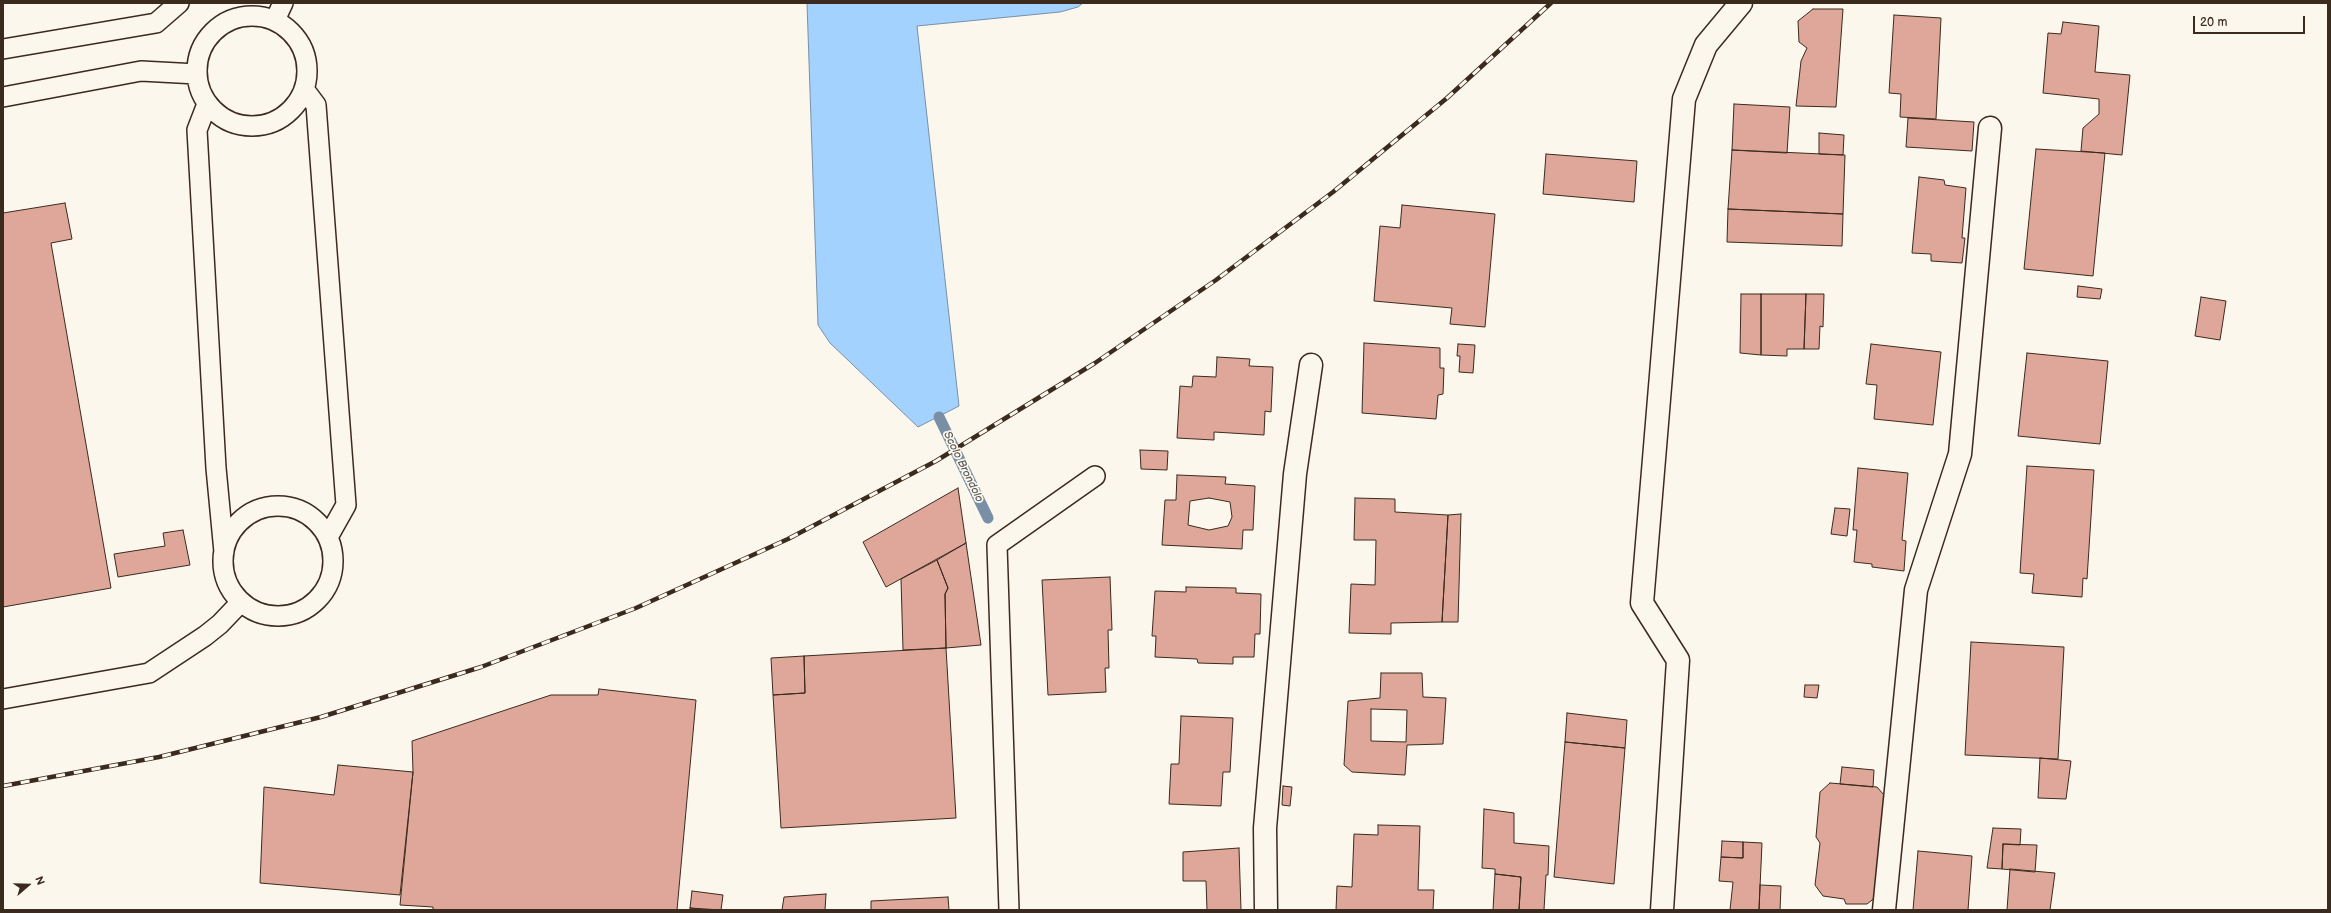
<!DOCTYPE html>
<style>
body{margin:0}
#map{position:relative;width:2331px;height:913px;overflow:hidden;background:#fbf7ec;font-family:"Balsamiq Sans",sans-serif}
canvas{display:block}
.frame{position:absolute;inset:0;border:4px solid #3b2a1e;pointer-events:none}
.north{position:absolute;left:8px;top:865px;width:40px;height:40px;-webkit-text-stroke:3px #fbf7ec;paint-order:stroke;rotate:70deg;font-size:11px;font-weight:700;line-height:16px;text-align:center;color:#3b2a1e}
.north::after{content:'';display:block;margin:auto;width:14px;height:18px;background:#3b2a1e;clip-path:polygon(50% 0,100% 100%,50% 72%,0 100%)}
.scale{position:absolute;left:2193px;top:16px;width:112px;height:18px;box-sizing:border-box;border:2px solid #3b2a1e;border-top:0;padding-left:5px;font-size:12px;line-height:14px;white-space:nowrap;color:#3b2a1e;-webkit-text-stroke:3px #fbf7ec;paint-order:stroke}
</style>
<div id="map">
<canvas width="2331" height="913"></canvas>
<div class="frame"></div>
<div class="north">N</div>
<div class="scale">20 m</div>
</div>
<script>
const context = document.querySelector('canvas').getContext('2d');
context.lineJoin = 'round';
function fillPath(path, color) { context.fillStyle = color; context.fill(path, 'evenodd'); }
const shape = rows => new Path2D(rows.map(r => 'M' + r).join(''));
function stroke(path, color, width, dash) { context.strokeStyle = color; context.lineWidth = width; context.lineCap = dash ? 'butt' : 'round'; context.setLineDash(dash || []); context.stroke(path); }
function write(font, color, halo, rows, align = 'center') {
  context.font = font + ' "Balsamiq Sans",sans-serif'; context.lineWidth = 3.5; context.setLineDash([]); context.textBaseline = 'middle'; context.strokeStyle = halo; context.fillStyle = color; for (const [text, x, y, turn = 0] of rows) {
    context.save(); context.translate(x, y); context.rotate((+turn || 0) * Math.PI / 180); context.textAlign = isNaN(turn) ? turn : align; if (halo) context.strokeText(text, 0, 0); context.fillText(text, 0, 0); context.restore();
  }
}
const water = shape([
 [807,3,1083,3,1078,7,1060,12,917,26,959,406,918,427,830,343,818,325,807,3]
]);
fillPath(water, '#a3d2ff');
stroke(water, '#798fa5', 1);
stroke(shape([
 [939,417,988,518]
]), '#798fa5', 11);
const building = shape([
 [1813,9,1843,9,1836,107,1796,106,1801,61,1807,48,1799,42,1798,21,1813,9],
 [1894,15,1941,18,1936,119,1900,117,1901,94,1889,93,1894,15],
 [2063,22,2099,26,2095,72,2130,75,2122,155,2081,151,2083,128,2099,114,2099,99,2043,93,2048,33,2061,34,2063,22],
 [1734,104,1790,107,1787,153,1732,150,1734,104],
 [1908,118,1974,122,1972,151,1906,147,1908,118],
 [1819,133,1844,135,1843,155,1819,154,1819,133],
 [2036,149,2105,153,2093,276,2024,269,2036,149],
 [1732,150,1845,155,1843,214,1728,209,1732,150],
 [1546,154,1637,161,1634,202,1543,194,1546,154],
 [1919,177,1944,180,1945,185,1966,188,1962,238,1965,238,1962,263,1931,261,1931,254,1912,253,1919,177],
 [65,203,72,239,51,243,111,588,3,607,3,213,65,203],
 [1402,205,1495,214,1485,327,1450,324,1452,308,1374,301,1380,226,1400,228,1402,205],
 [1728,209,1843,214,1842,246,1727,242,1728,209],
 [2078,286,2102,289,2100,299,2077,297,2078,286],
 [1741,294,1761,294,1761,355,1740,353,1741,294],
 [1761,294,1806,294,1804,349,1787,349,1787,356,1761,355,1761,294],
 [1806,294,1824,294,1823,327,1820,326,1819,349,1804,349,1806,294],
 [2201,297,2226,301,2220,340,2195,336,2201,297],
 [1364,343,1440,348,1440,368,1444,368,1443,394,1438,395,1436,419,1362,413,1364,343],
 [1458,344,1475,345,1473,373,1459,372,1460,356,1457,356,1458,344],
 [1871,344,1941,352,1933,425,1874,419,1877,385,1866,384,1871,344],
 [2027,353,2108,361,2100,444,2018,436,2027,353],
 [1217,357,1250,359,1249,366,1273,367,1271,412,1265,411,1264,435,1214,432,1214,440,1177,438,1180,386,1192,387,1193,376,1216,377,1217,357],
 [1140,450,1168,451,1167,470,1141,469,1140,450],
 [2027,466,2094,470,2087,579,2083,578,2082,597,2032,593,2034,574,2020,573,2027,466],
 [1858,468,1908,473,1902,540,1906,541,1904,571,1872,567,1872,564,1854,562,1857,530,1853,530,1858,468],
 [1177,475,1226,477,1225,484,1255,486,1253,530,1243,530,1242,549,1162,545,1165,500,1176,500,1177,475],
 [1209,498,1230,502,1232,517,1228,526,1209,530,1188,525,1190,501,1209,498],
 [958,488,966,543,886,587,863,542,958,488],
 [1355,498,1395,499,1395,512,1448,515,1442,622,1391,623,1391,634,1349,633,1351,584,1375,585,1376,540,1354,540,1355,498],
 [1835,508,1850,509,1847,536,1831,534,1835,508],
 [1461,514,1458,622,1442,622,1448,515,1461,514],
 [183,530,190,565,118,577,114,554,165,546,163,533,183,530],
 [966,543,981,645,946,648,945,594,948,588,937,560,966,543],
 [937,560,948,588,945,594,946,648,903,650,901,579,937,560],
 [1110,577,1112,630,1108,630,1109,668,1105,668,1106,692,1048,695,1042,580,1110,577],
 [1186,587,1236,588,1236,593,1261,594,1260,634,1255,634,1254,657,1233,657,1233,664,1198,663,1197,659,1155,657,1156,636,1152,636,1155,591,1186,592,1186,587],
 [1971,642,2064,647,2058,759,1965,755,1971,642],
 [946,648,956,818,781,828,773,695,805,693,804,656,946,648],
 [804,656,805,693,773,695,771,658,804,656],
 [1381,673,1422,673,1423,697,1446,698,1443,744,1407,745,1405,775,1352,772,1344,765,1348,701,1380,698,1381,673],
 [1371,709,1407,710,1406,742,1371,741,1371,709],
 [1805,685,1819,685,1817,698,1804,697,1805,685],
 [599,689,696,700,677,910,433,910,433,907,400,905,413,772,412,741,551,695,598,695,599,689],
 [1567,713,1627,720,1625,748,1565,742,1567,713],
 [1181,716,1233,718,1230,772,1223,772,1221,806,1169,804,1171,764,1179,764,1181,716],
 [1565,742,1625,748,1614,884,1554,877,1565,742],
 [2040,758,2071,761,2066,799,2038,798,2040,758],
 [338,765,413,772,400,895,260,883,264,787,334,795,338,765],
 [1842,767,1874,770,1873,787,1840,784,1842,767],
 [1830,783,1877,787,1884,795,1876,897,1867,904,1846,904,1844,899,1823,896,1815,885,1820,843,1816,837,1820,792,1830,783],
 [1283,786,1292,787,1290,806,1282,805,1283,786],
 [1484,809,1514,813,1514,843,1549,846,1548,875,1546,875,1544,910,1519,910,1521,877,1495,874,1495,869,1482,868,1484,809],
 [1378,825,1420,826,1418,890,1434,890,1433,910,1336,910,1337,886,1352,887,1354,834,1378,835,1378,825],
 [1993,828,2021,829,2020,845,2003,844,2002,869,1987,868,1993,828],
 [1722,841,1743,842,1743,858,1721,857,1722,841],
 [1743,842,1762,843,1759,910,1730,910,1733,882,1719,881,1721,857,1743,858,1743,842],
 [2003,844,2037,845,2035,872,2002,869,2003,844],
 [1239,848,1241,910,1207,910,1206,881,1183,881,1183,852,1239,848],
 [1918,851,1972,856,1968,910,1913,910,1918,851],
 [2010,869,2055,873,2050,910,2007,910,2010,869],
 [1495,874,1521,877,1519,910,1493,910,1495,874],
 [1760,885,1781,886,1780,910,1759,910,1760,885],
 [692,891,723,895,721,910,690,908,692,891],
 [826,894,825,910,782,910,784,897,826,894],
 [948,897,949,910,871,910,871,901,948,897],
 [690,908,707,910,690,910,690,908]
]);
fillPath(building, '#dfa799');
stroke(building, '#3b2a1e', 1);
const service = shape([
 '197 71a55 55 0 1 1 110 0a55 55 0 1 1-110 0Z',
 [275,20,283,3],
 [3,49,156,23,179,3],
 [304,89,316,105,346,505,328,537],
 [3,97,141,71,197,74],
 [207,104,197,130,216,468,224,552],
 '223 561a55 55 0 1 1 110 0a55 55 0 1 1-110 0Z',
 [3,699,149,673,205,636,220,624,241,602],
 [1009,910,997,545,1095,476]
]);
const minor = shape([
 [1266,910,1265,828,1295,474,1311,365],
 [1662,910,1678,660,1642,603,1684,99,1706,45,1741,3],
 [1884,910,1916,590,1960,454,1990,128]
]);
stroke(service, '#3b2a1e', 22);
stroke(minor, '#3b2a1e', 25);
stroke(service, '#fbf7ec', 19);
stroke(minor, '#fbf7ec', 22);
const rail = shape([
 [3,786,159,757,321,717,481,667,636,608,788,539,936,461,970,440,1095,363,1216,280,1333,192,1447,98,1551,3]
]);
stroke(rail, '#3b2a1e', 4.5);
stroke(rail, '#fbf7ec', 3, [9]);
write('italic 11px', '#555456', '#fbf7ec', [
 ["Scolo Brondolo",963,467,64]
]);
</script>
